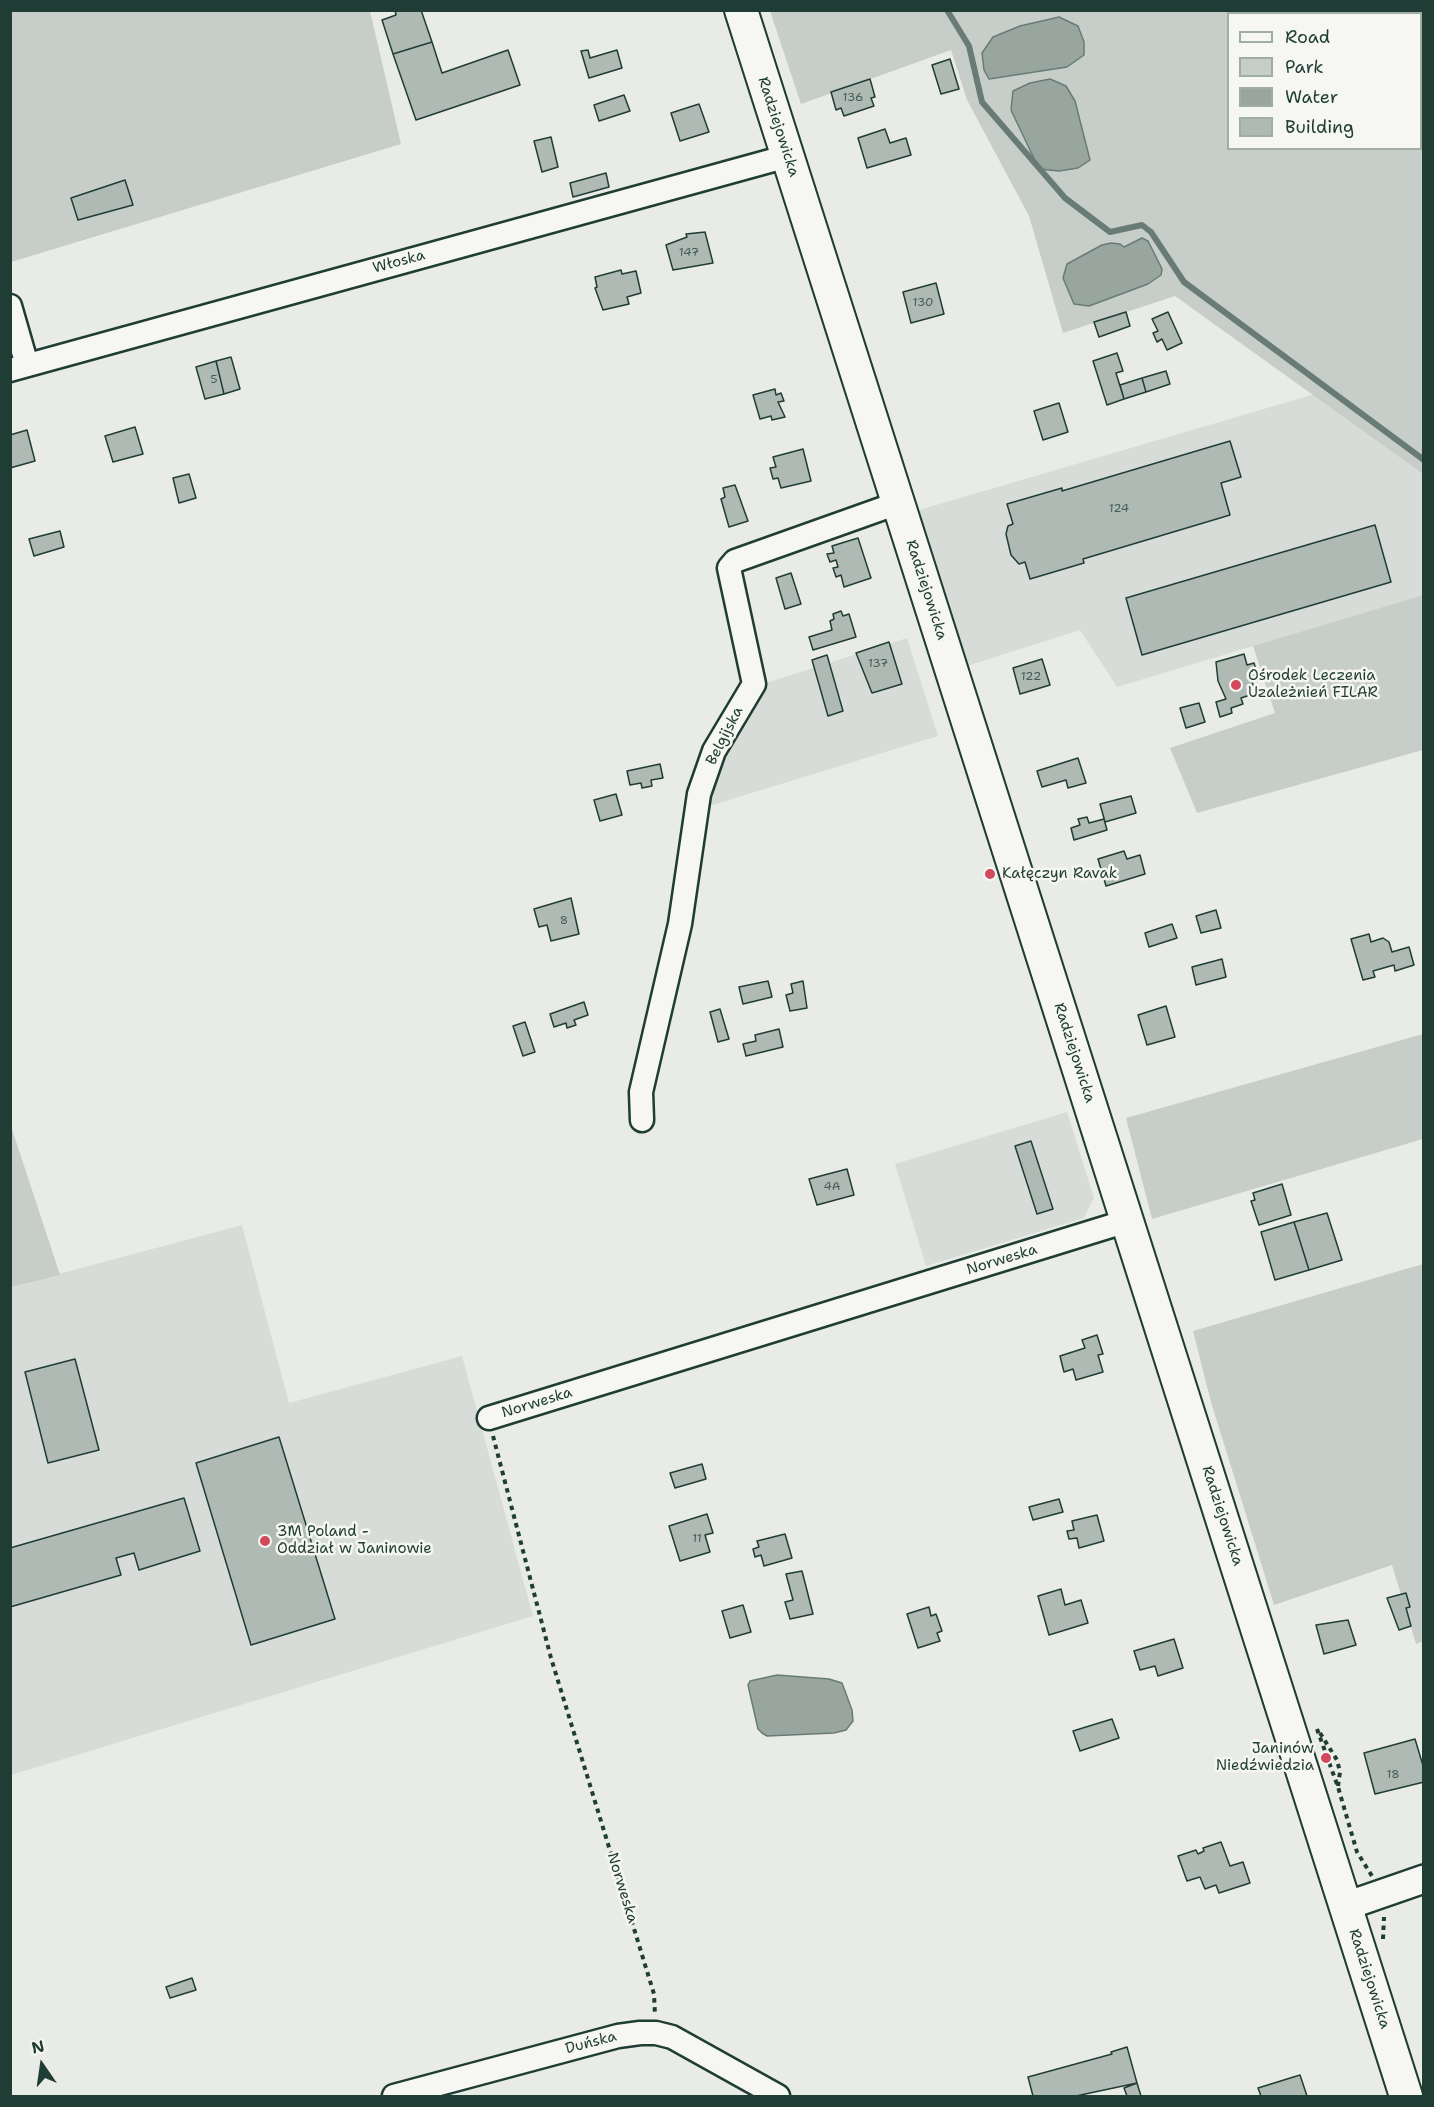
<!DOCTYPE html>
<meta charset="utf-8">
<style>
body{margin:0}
#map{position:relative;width:1434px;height:2107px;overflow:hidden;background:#e9ebe7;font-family:"Shantell Sans",sans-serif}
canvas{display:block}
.frame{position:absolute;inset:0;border:12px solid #1f3d34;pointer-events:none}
.legend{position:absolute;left:1227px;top:12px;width:195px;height:138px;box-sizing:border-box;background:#f6f6f2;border:2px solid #a0aca6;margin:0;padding:8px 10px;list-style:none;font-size:18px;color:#1f3d34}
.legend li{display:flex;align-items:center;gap:12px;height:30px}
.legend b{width:30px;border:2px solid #a0aca6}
.north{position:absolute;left:12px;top:2035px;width:60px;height:60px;-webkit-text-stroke:4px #f6f6f2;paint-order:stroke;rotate:347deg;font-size:16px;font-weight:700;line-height:24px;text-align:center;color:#1f3d34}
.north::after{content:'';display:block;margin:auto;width:21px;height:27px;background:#1f3d34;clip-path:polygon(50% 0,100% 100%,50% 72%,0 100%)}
</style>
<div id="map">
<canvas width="1434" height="2107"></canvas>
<div class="frame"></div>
<ul class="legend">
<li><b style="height:8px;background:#f6f6f2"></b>Road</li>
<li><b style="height:16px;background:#c7cec9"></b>Park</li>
<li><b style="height:16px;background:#99a6a0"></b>Water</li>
<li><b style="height:16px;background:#b0bab5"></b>Building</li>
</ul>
<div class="north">N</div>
</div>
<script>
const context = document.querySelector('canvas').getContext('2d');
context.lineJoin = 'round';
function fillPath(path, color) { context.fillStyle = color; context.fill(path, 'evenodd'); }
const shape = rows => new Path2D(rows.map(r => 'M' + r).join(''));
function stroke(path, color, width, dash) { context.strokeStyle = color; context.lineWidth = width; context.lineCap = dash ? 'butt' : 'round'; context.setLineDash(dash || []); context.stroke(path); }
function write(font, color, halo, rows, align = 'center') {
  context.font = font + ' "Shantell Sans",sans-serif'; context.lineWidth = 5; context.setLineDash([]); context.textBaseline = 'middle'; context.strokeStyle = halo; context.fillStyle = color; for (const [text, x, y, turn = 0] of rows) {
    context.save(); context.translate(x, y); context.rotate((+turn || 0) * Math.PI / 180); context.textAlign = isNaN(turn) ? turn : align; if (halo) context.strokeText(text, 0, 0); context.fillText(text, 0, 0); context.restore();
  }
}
fillPath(shape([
 [1315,394,1423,473,1423,595,1117,687,1080,630,967,666,919,510],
 [907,638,938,736,706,807,720,756,763,684],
 [1067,1112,1094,1198,1084,1218,926,1266,895,1164],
 [242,1225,289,1403,462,1356,533,1616,11,1775,10,1287]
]), '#d8dcd8');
fillPath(shape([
 [11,11,370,11,401,144,11,262],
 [770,11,1231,11,1233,13,1228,14,1228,148,1420,148,1420,21,1423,20,1423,474,1175,296,1063,333,1029,216,967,100,951,50,801,104],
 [1423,595,1423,750,1197,813,1170,748,1275,713,1253,646],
 [1423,1034,1423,1139,1152,1219,1126,1118],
 [11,1126,60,1275,11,1287,10,1287],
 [1423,1264,1423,1641,1416,1644,1392,1565,1274,1605,1211,1402,1193,1331]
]), '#c7cec9');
const water = shape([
 [1059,17,1078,26,1084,42,1084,55,1067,67,989,79,984,70,982,53,993,37,1020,26,1059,17],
 [1050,79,1066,86,1075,101,1090,160,1078,168,1059,171,1039,169,1011,110,1013,91,1030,83,1050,79],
 [1142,238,1148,241,1162,269,1161,275,1148,284,1089,306,1074,304,1063,278,1067,264,1102,245,1111,243,1120,244,1124,247,1142,238],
 [777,1675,829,1679,842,1683,852,1710,853,1721,846,1730,834,1733,767,1736,762,1733,758,1729,748,1685,750,1681,777,1675]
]);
fillPath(water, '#99a6a0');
stroke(water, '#687c75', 1.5);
stroke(shape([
 [947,10,969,46,982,102,1065,198,1110,232,1142,225,1151,232,1184,282,1424,460]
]), '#687c75', 6);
const building = shape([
 [395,10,421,10,432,42,393,54,382,20,396,15,395,10],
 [1351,10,1382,10,1382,12,1352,14,1351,10],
 [432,42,442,73,508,50,520,85,416,120,393,54,432,42],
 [588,50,590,58,617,50,622,68,589,78,581,51,588,50],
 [950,59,959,89,941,94,932,65,950,59],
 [870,79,875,97,871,98,874,106,844,116,841,108,836,110,831,92,870,79],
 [624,95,630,111,599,121,594,105,624,95],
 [699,104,709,132,680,141,671,113,699,104],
 [885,129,890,143,906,138,911,155,867,168,858,138,885,129],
 [551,137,558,167,542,172,534,141,551,137],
 [606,173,609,187,573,197,570,183,606,173],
 [125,180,133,205,78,220,71,198,125,180],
 [705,232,713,263,673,270,666,245,687,237,686,234,705,232],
 [621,270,622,274,636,271,641,293,627,297,629,304,603,310,595,288,597,287,595,277,621,270],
 [936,283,944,314,911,323,903,292,936,283],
 [1126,312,1130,326,1099,337,1094,322,1126,312],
 [1168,312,1182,343,1167,350,1162,339,1157,342,1153,333,1158,331,1152,319,1168,312],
 [1117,353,1123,371,1116,373,1124,399,1107,405,1093,361,1117,353],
 [231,357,240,389,224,394,216,361,231,357],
 [216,361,224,394,205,399,196,367,216,361],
 [1166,371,1170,384,1146,392,1142,378,1166,371],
 [1142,378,1146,392,1124,399,1120,385,1142,378],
 [775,389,776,395,781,393,784,401,778,402,785,417,772,420,771,416,760,419,753,395,775,389],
 [1059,403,1068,432,1043,440,1034,411,1059,403],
 [135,427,143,454,113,462,105,436,135,427],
 [27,430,35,461,10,468,10,435,27,430],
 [1230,441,1241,477,1221,483,1230,515,1083,559,1084,563,1030,579,1025,562,1019,564,1011,555,1006,534,1008,526,1013,524,1007,504,1062,488,1062,491,1230,441],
 [803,449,811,481,781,488,778,478,773,479,770,468,776,467,773,457,803,449],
 [189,474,196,498,179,503,173,478,189,474],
 [735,485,748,521,729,527,721,499,725,497,723,488,735,485],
 [1375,525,1391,582,1142,655,1126,598,1375,525],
 [60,531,64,547,34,556,29,539,60,531],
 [858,538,871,578,844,587,841,575,836,577,833,568,838,567,836,560,830,562,827,554,834,553,832,546,858,538],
 [791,573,801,604,785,609,776,578,791,573],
 [841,611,843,616,849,614,856,637,813,650,809,637,832,630,830,621,834,619,833,614,841,611],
 [889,642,902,684,872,693,856,653,889,642],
 [1244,654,1247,665,1254,663,1259,680,1252,682,1256,693,1241,698,1243,704,1231,708,1232,713,1220,717,1216,702,1226,699,1218,681,1216,662,1244,654],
 [827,655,843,711,828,716,812,660,827,655],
 [1042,659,1050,685,1020,694,1013,668,1042,659],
 [1199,703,1205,722,1186,728,1180,708,1199,703],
 [1078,758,1086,783,1068,788,1066,780,1042,787,1037,771,1078,758],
 [660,764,663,778,651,780,652,786,642,788,641,783,630,785,627,771,660,764],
 [616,794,622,815,600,821,594,800,616,794],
 [1131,796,1136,813,1105,822,1100,804,1131,796],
 [1087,817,1089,823,1104,819,1107,830,1074,840,1071,828,1080,825,1078,819,1087,817],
 [1124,851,1127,859,1140,855,1145,874,1106,886,1098,859,1124,851],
 [571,898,579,934,551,941,547,925,539,927,534,909,571,898],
 [1216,910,1221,928,1201,933,1196,916,1216,910],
 [1172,924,1177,938,1149,947,1145,933,1172,924],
 [1369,934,1371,942,1383,938,1389,942,1392,952,1409,947,1414,965,1395,971,1394,965,1373,971,1375,977,1363,980,1351,939,1369,934],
 [1222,959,1226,977,1196,985,1192,967,1222,959],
 [768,981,772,997,743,1004,739,987,768,981],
 [803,981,807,1008,790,1011,786,995,793,993,791,984,803,981],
 [584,1002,588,1015,574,1020,576,1025,567,1028,566,1023,554,1027,550,1014,584,1002],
 [1166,1006,1175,1037,1147,1045,1138,1015,1166,1006],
 [720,1009,729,1039,718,1042,710,1012,720,1009],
 [525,1022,535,1052,523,1056,513,1026,525,1022],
 [779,1029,783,1047,746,1056,743,1044,756,1041,755,1035,779,1029],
 [1031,1141,1053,1209,1037,1214,1015,1146,1031,1141],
 [847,1169,854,1195,817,1205,809,1179,847,1169],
 [1282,1184,1291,1215,1259,1225,1251,1201,1255,1200,1253,1193,1282,1184],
 [1327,1213,1342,1260,1309,1270,1294,1222,1327,1213],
 [1294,1222,1309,1270,1275,1280,1261,1232,1294,1222],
 [1097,1335,1103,1354,1098,1355,1103,1372,1076,1380,1073,1369,1064,1372,1060,1356,1085,1348,1082,1340,1097,1335],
 [75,1359,99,1450,48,1463,25,1372,75,1359],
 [279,1437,335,1619,251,1645,196,1463,279,1437],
 [702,1464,706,1479,675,1488,670,1473,702,1464],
 [184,1498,200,1551,139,1570,134,1553,116,1558,121,1575,10,1607,10,1548,184,1498],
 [1059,1499,1063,1512,1033,1520,1029,1507,1059,1499],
 [707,1514,713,1533,705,1535,710,1552,680,1561,669,1526,707,1514],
 [1097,1515,1104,1541,1079,1548,1077,1538,1069,1539,1067,1531,1074,1530,1072,1521,1097,1515],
 [785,1534,792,1558,764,1566,761,1555,755,1557,753,1549,759,1547,757,1541,785,1534],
 [802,1571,813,1614,790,1619,785,1602,793,1600,786,1574,802,1571],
 [1061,1589,1065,1605,1081,1600,1088,1623,1049,1635,1038,1596,1061,1589],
 [1406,1593,1410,1607,1406,1608,1411,1626,1399,1630,1387,1598,1406,1593],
 [743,1605,751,1632,730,1638,722,1611,743,1605],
 [929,1607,931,1616,936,1614,942,1631,937,1633,940,1641,918,1648,907,1614,929,1607],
 [1348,1620,1356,1645,1324,1654,1316,1625,1348,1620],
 [1174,1639,1183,1668,1158,1676,1155,1666,1140,1670,1134,1651,1174,1639],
 [1112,1719,1119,1738,1080,1751,1073,1731,1112,1719],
 [1415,1739,1424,1769,1424,1782,1375,1794,1364,1753,1415,1739],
 [1221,1842,1230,1866,1243,1862,1250,1883,1219,1893,1216,1885,1205,1889,1200,1877,1187,1881,1178,1856,1196,1850,1198,1854,1204,1851,1203,1848,1221,1842],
 [192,1978,196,1990,170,1998,166,1987,192,1978],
 [1127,2047,1137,2083,1076,2096,1033,2096,1028,2077,1112,2054,1111,2052,1127,2047],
 [1300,2075,1307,2096,1261,2096,1258,2088,1300,2075],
 [1137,2083,1141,2096,1127,2096,1124,2088,1137,2083]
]);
fillPath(building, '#b0bab5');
stroke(building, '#1f3d34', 1.5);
const minor = shape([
 [10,306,27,365],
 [10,370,788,156],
 [642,1120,641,1092,680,924,699,794,714,751,754,684,729,568,735,561,898,503],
 [489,1418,1127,1221],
 [394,2096,618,2036,640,2033,656,2033,672,2037,778,2096]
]);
const tertiary = shape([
 [1346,1906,1424,1879]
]);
const secondary = shape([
 [741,10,1406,2096]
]);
stroke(minor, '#1f3d34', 27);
stroke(tertiary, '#1f3d34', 32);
stroke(secondary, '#1f3d34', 36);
stroke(shape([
 [493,1436,551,1658,654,1994,655,2015],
 [1317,1729,1338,1787,1357,1852,1372,1876],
 [1320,1733,1337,1760,1340,1772,1338,1786],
 [1383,1939,1384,1917]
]), '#1f3d34', 4, [4.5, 4.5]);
stroke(minor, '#f6f6f2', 22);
stroke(tertiary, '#f6f6f2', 27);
stroke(secondary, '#f6f6f2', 32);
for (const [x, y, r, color] of [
 [1236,685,6,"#d1495b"],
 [990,874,6,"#d1495b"],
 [265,1541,6,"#d1495b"],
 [1326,1758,6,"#d1495b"]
]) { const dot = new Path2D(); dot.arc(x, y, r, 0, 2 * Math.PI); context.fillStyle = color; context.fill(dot); stroke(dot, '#f6f6f2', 2); }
write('12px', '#435c54', null, [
 ["136",853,98],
 ["147",689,253],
 ["130",923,303],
 ["5",214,380],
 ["124",1119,509],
 ["137",878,664],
 ["122",1031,677],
 ["8",564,921],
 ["4A",832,1187],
 ["11",697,1539],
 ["18",1393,1775]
]);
write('15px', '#1f3d34', '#f6f6f2', [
 ["Radziejowicka",778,127,72],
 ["Włoska",399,262,-15],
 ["Radziejowicka",926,590,72],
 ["Belgijska",725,736,-63],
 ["Radziejowicka",1074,1053,72],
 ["Norweska",1002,1260,-17],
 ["Norweska",537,1403,-17],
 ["Radziejowicka",1222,1516,72],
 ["Norweska",622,1888,73],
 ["Radziejowicka",1369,1979,72],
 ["Duńska",591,2043,-15]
]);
write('15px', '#1f3d34', '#f6f6f2', [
 ["Ośrodek Leczenia",1248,676],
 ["Uzależnień FILAR",1248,693],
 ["Kałęczyn Ravak",1002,874],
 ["3M Poland -",277,1532],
 ["Oddział w Janinowie",277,1549],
 ["Janinów",1314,1749,"right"],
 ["Niedźwiedzia",1314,1766,"right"]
], 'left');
</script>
